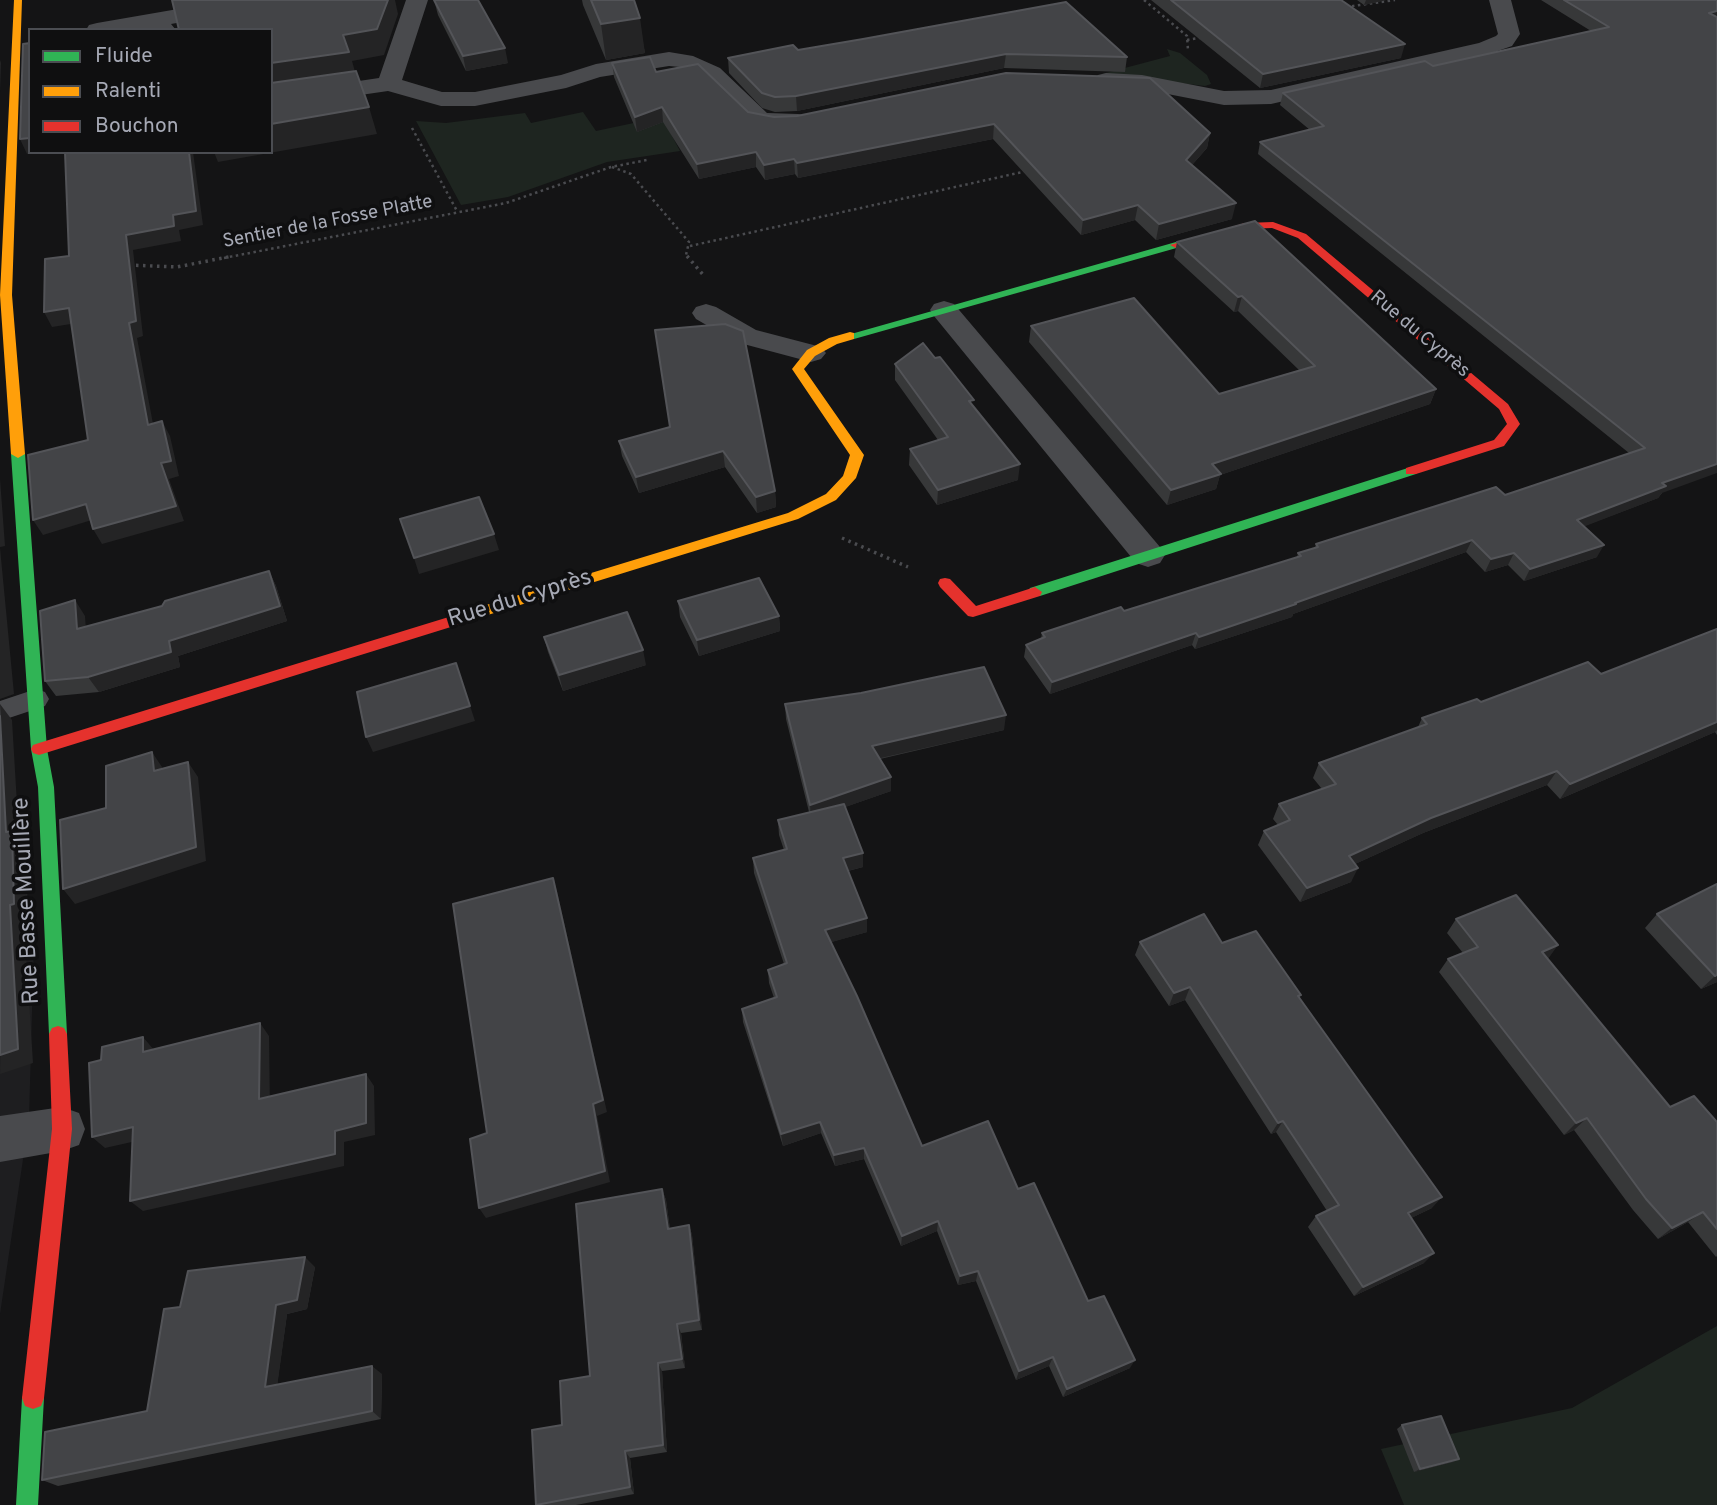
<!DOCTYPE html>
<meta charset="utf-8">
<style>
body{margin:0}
#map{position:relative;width:1717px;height:1505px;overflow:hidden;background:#141415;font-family:Overpass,sans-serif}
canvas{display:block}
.legend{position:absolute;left:28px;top:28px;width:245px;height:126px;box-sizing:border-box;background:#0f0f10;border:2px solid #4b4d52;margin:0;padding:9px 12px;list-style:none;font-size:21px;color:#a6a9b5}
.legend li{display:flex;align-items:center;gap:14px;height:35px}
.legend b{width:35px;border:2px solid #4b4d52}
</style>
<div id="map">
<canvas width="1717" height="1505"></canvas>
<ul class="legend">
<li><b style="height:9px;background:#30b455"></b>Fluide</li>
<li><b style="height:9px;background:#ff9f0a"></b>Ralenti</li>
<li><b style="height:9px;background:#e5322d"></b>Bouchon</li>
</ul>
</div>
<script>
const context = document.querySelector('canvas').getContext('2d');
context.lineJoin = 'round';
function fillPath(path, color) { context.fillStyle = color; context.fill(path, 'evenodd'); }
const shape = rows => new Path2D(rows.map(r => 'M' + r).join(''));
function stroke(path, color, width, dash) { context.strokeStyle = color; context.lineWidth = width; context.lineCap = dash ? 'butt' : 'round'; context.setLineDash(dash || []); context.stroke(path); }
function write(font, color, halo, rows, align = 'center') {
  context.font = font + ' Overpass,sans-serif'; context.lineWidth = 7; context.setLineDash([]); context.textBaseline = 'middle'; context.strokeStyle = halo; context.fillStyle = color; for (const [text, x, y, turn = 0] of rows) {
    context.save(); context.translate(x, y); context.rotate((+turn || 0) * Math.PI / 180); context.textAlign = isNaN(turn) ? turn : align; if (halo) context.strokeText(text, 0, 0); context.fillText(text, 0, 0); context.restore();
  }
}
fillPath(shape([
 [34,939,29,1119,0,1314,0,946]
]), '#1e1e20');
fillPath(shape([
 [1167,49,1180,53,1207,75,1211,84,1205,86,1102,74,1170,56],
 [583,112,596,131,662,117,680,151,607,162,508,197,461,205,416,121,446,123,525,113,531,123],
 [1717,1326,1717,1505,1404,1505,1381,1449,1572,1408]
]), '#1e2520');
stroke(shape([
 [1144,0,1187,36,1188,50],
 [1346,7,1395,0],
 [1187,40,1204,37],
 [412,128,457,211],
 [612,167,631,174,689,242,686,255,688,258],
 [690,246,1027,171],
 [224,258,506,203,611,167,647,160]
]), '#4a4b4f', 2.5, [2.5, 3.5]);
stroke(shape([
 [687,256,705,277],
 [129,265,177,267,233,256],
 [842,538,908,567]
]), '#4a4b4f', 3.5, [2.5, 4.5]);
fillPath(shape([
 [36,689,45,692,49,699,45,706,0,721,0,701,36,689]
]), '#494a4d');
fillPath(shape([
 [230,0,277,0,274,5,266,7,171,24,176,30,86,30,89,25,97,23,230,0],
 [406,0,428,0,402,80,442,92,475,92,561,75,596,64,669,52,693,56,720,68,767,113,798,114,807,116,810,121,807,126,798,128,751,125,704,78,680,67,669,66,600,77,566,88,475,106,441,106,388,91,271,108,271,94,379,78,406,0],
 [1489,0,1511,0,1520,34,1512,46,1486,55,1271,104,1224,105,1142,89,1106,87,1098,85,1094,80,1098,75,1106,73,1142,75,1224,91,1271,90,1479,43,1496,36,1498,34,1489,0],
 [944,301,954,304,1160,547,1165,555,1160,563,1148,567,1136,563,934,316,930,310,934,304,944,301],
 [706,304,716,307,756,330,821,347,826,353,821,359,811,362,736,342,696,319,692,313,696,307,706,304],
 [62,1107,79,1113,85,1129,79,1145,62,1151,0,1162,0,1116,62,1107]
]), '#494a4d');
fillPath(shape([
 [1176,242,1182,245,1180,247,854,339,846,339,844,336,1176,242],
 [18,450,25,454,47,749,54,787,67,1034,64,1040,58,1042,52,1040,49,1034,38,787,31,749,11,454,18,450],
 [1411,467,1418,471,1416,474,1040,596,1030,596,1028,592,1030,588,1411,467],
 [33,1387,41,1390,44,1398,38,1505,16,1505,22,1398,25,1390,33,1387]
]), '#30b455');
fillPath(shape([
 [14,0,22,0,12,295,25,454,18,458,11,454,0,295,14,0],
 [850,332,854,333,854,339,837,344,815,356,804,369,864,455,856,478,836,500,798,519,478,618,473,617,471,613,473,609,788,513,826,494,843,476,850,455,792,369,807,350,829,338,850,332]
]), '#ff9f0a');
fillPath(shape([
 [1273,222,1306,234,1508,404,1520,424,1504,446,1416,474,1406,474,1406,468,1494,440,1507,424,1499,409,1298,238,1272,228,1245,229,1176,248,1170,245,1245,223,1273,222],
 [945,578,950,579,976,606,1035,587,1042,592,1040,596,973,617,968,616,940,587,938,583,940,579,945,578],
 [478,608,485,613,483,617,39,755,33,753,31,749,33,745,39,743,478,608],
 [58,1026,64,1028,67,1034,72,1129,44,1398,41,1406,33,1409,25,1406,22,1398,52,1129,49,1034,52,1028,58,1026]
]), '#e5322d');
fillPath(shape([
 [434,0,508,63,466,71,438,15],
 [582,0,634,0,645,53,606,60,583,5],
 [1151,0,1341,0,1401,58,1260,88],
 [1357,0,1386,0,1364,5],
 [1541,0,1717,0,1662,493,1658,498,1584,526,1597,557,1524,581,1508,565,1485,572,1466,552,1293,614,1292,617,1195,649,1192,645,1050,694,1024,657,1026,645,1041,639,1042,633,1124,611,1297,557,1298,553,1315,548,1316,544,1505,495,1629,453,1258,154,1260,142,1310,130,1280,105,1283,93,1433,66,1591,31],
 [863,39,1127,57,1125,72,1004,68,797,111,775,112,762,108,729,73,728,58,798,50],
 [612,63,656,72,748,112,774,117,1210,133,1207,148,1192,165,1232,219,1156,240,1135,220,1081,235,993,139,798,178,795,174,765,180,756,167,699,179,663,122,637,132,614,77],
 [1177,242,1436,389,1430,404,1220,475,1216,489,1167,505,1029,342,1031,326,1219,394,1299,370,1238,311,1234,312,1174,257],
 [655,330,775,491,776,507,757,513,725,467,639,493,622,456,619,441,670,427],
 [895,364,974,407,1018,480,937,505,909,465,910,449,938,440,895,380],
 [269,571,276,586,287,621,178,656,180,667,99,692,56,696,45,681,85,616,85,627,162,606],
 [678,601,779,616,780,631,699,656,680,617],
 [1717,629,1717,735,1715,732,1560,799,1547,785,1423,833,1355,864,1351,882,1300,902,1258,845,1264,831,1278,825,1273,819,1279,804,1322,789,1313,778,1319,763,1418,727,1422,718,1481,702,1601,674],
 [544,637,646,665,563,691,548,652],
 [785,704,1004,730,880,759,891,791,845,807,863,867,848,871,867,918,867,932,831,942,922,1146,1018,1189,1130,1368,1063,1397,1049,1366,1016,1380,976,1281,958,1285,937,1231,901,1246,864,1159,835,1166,821,1133,783,1146,743,1022,742,1009,774,998,769,983,768,970,784,964,754,873,753,858,784,850,779,835,778,820,809,812,786,719],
 [1712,886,1717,982,1701,989,1645,928,1657,914],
 [1456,919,1548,959,1670,1107,1717,1122,1717,1256,1716,1257,1688,1222,1658,1239,1633,1210,1574,1130,1564,1135,1439,972,1448,959,1463,953,1447,933],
 [1140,942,1222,943,1301,995,1299,998,1432,1208,1411,1218,1424,1263,1354,1296,1308,1227,1316,1216,1327,1211,1276,1132,1271,1134,1185,1000,1169,1006,1135,955],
 [662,1189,666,1200,670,1229,689,1225,692,1235,702,1330,681,1333,685,1368,662,1371,667,1452,630,1458,634,1494,576,1505,536,1505,562,1425,590,1376],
 [315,1267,307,1309,287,1314,277,1385,382,1374,381,1419,58,1486,42,1480,147,1411,180,1307],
 [1402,1425,1453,1462,1414,1472,1397,1429]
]), '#373839');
fillPath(shape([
 [388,0,395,0,398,14,384,55,352,61,357,79,271,91,271,63,343,35],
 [1366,0,1386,0,1364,5],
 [1717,11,1717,21,1709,13],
 [640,18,645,53,606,60,601,24],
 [1405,44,1401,58,1260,88,1263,74],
 [505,48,508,63,466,71,463,56],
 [1006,54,1004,68,797,111,796,96],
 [0,60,1,63,0,92],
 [369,107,377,134,218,162,214,152,271,152,271,124],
 [662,107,663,122,637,132,635,117],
 [994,124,993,139,798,178,797,163],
 [1210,133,1207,148,1183,175,1186,160],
 [30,138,30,152,37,152,27,154,20,139],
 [189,152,193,152,203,225,179,230,181,241,133,250,143,336,137,338,156,440,148,425,129,323,126,235,173,215],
 [756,152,756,167,699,179,697,164],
 [794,159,795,174,765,180,764,165],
 [1236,203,1232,219,1156,240,1159,224],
 [1138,205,1135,220,1081,235,1083,220],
 [1242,296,1238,311,1234,312,1238,297],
 [69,308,77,323,52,327,44,312],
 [1436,389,1430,404,1220,475,1216,489,1167,505,1171,490,1212,464],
 [162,421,170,436,179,476,169,479,184,521,102,544,93,529,161,463],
 [723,451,725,467,639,493,636,477],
 [1020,464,1018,480,937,505,938,490],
 [1717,464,1717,473,1662,493,1658,498,1570,532,1577,520,1662,483],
 [0,479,5,546,0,547],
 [775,491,776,507,757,513,756,497],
 [86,504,95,519,43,535,33,520],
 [494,534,499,550,419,574,414,558],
 [1472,540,1466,552,1293,614,1292,617,1195,649,1199,637],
 [1604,545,1597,557,1524,581,1530,569],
 [0,548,14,694,0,699],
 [1514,553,1508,565,1485,572,1491,559],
 [269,571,276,586,287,621,178,656,180,667,99,692,88,677,169,641],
 [75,600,85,616,87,645,77,629],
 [779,616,780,631,699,656,697,640],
 [1196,633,1192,645,1050,694,1052,682],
 [643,650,646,665,563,691,559,675],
 [456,663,475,721,373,752,366,737],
 [0,704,12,720,19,838,26,846,28,919,24,920,33,1063,0,1074,6,832],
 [1006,715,1004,730,872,760,872,746],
 [1717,722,1717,730,1715,732,1560,799,1570,784],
 [152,752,162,767,164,786,154,771],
 [188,762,198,777,206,861,75,904,63,889],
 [1557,771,1547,785,1423,833,1342,870,1349,856,1431,818],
 [891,777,891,791,811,819,810,805],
 [863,853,863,867,843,872,843,858],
 [1358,868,1351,882,1300,902,1307,888],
 [553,878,557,891,607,1112,597,1116,610,1182,486,1218,479,1208,593,1104],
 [867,918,867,932,825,944,825,930],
 [1558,945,1548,959,1542,952],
 [1717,975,1717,982,1701,989,1715,976],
 [1190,987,1185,1000,1169,1006,1174,993],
 [260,1023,269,1036,270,1111,259,1099],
 [143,1037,154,1050,143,1052],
 [366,1074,374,1086,375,1135,344,1142,344,1166,143,1211,130,1201],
 [1587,1118,1574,1130,1564,1135,1576,1123],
 [1283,1121,1276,1132,1271,1134,1278,1123],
 [820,1122,821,1133,783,1146,781,1134],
 [133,1127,145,1139,105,1148,92,1137],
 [864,1148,864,1159,835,1166,834,1155],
 [662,1189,666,1200,671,1239,668,1229],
 [1442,1197,1432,1208,1399,1224,1408,1213],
 [1703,1212,1688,1222,1658,1239,1672,1228],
 [938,1221,937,1231,901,1246,902,1236],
 [689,1225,692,1235,702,1330,699,1320],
 [1434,1253,1424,1263,1354,1296,1363,1287],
 [305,1257,315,1267,307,1309,287,1314,276,1395,265,1387,276,1305],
 [978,1271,976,1281,958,1285,960,1276],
 [677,1324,681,1333,685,1368,682,1359],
 [1053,1357,1049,1366,1016,1380,1019,1371],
 [1135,1360,1130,1368,1063,1397,1067,1389],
 [658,1363,662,1371,667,1452,663,1445],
 [372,1366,382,1374,381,1419,372,1411],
 [625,1451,630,1458,634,1494,630,1487],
 [1459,1459,1453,1462,1414,1472,1420,1469]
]), '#242425');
const building = shape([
 [172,0,388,0,377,29,343,35,349,52,271,63,271,30,179,30,172,0],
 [434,0,478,0,505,48,463,56,434,0],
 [591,0,634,0,640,18,601,24,591,0],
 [1171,0,1341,0,1405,44,1263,74,1171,0],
 [1564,0,1717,0,1717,11,1709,13,1717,17,1717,464,1662,483,1666,486,1577,520,1604,545,1530,569,1514,553,1491,559,1472,540,1295,603,1296,604,1199,637,1196,633,1052,682,1026,645,1045,637,1042,633,1121,607,1124,611,1301,556,1298,553,1318,547,1316,544,1496,487,1505,495,1645,448,1260,142,1324,126,1283,93,1425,61,1433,66,1609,27,1564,0],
 [1066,2,1127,57,1006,54,796,96,775,97,762,93,728,58,793,45,798,50,863,39,1066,2],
 [30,43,30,138,20,139,23,44,30,43],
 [650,57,656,72,698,64,748,112,774,117,797,116,1006,73,1150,78,1210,133,1186,160,1236,203,1159,224,1138,205,1083,220,994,124,797,163,794,159,764,165,756,152,697,164,662,107,635,117,612,63,650,57],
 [356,71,369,107,271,124,271,83,356,71],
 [65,152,189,152,196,211,173,215,174,226,126,235,136,321,129,323,148,425,162,421,171,461,161,463,176,506,93,529,86,504,33,520,28,455,88,440,69,308,44,312,45,259,69,256,65,152],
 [1255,221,1436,389,1212,464,1221,474,1171,490,1031,326,1134,298,1219,394,1315,366,1242,296,1238,297,1177,242,1255,221],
 [725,324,743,331,775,491,756,497,723,451,636,477,619,441,670,427,655,330,725,324],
 [923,343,935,358,940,357,974,400,969,401,1020,464,938,490,910,449,948,437,895,364,923,343],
 [479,497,494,534,414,558,400,519,479,497],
 [269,571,280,606,169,641,171,652,88,677,45,681,40,611,75,600,77,629,162,606,165,601,269,571],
 [759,578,779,616,697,640,678,601,759,578],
 [627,612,643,650,559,675,544,637,627,612],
 [1717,629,1717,722,1570,784,1557,771,1431,818,1349,856,1358,868,1307,888,1264,831,1290,820,1279,804,1336,784,1319,763,1427,724,1422,718,1477,699,1481,702,1588,662,1601,674,1717,629],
 [456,663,470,706,366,737,357,692,456,663],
 [984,667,1006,715,872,746,891,777,810,805,785,704,861,693,984,667],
 [0,716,6,832,12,831,14,904,10,905,18,1049,0,1055,0,716],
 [152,752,154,771,188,762,196,847,63,889,60,820,106,808,106,766,152,752],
 [844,804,863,853,843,858,867,918,825,930,857,996,922,1146,988,1121,1018,1189,1034,1183,1088,1301,1104,1296,1135,1360,1067,1389,1053,1357,1019,1371,978,1271,960,1276,938,1221,902,1236,864,1148,834,1155,820,1122,781,1134,742,1009,777,997,768,970,787,963,753,858,787,849,778,820,844,804],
 [553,878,603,1100,593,1104,605,1171,479,1208,470,1139,487,1133,453,904,553,878],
 [1717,884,1717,975,1715,976,1657,914,1717,884],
 [1516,895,1558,945,1542,952,1670,1107,1694,1096,1717,1122,1717,1229,1703,1212,1672,1228,1646,1199,1587,1118,1576,1123,1448,959,1478,947,1456,919,1516,895],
 [1204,914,1222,943,1256,931,1301,995,1298,996,1442,1197,1408,1213,1434,1253,1363,1287,1316,1216,1339,1205,1283,1121,1278,1123,1190,987,1174,993,1140,942,1204,914],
 [260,1023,259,1099,366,1074,366,1123,335,1131,335,1154,130,1201,133,1127,92,1137,89,1063,101,1060,102,1047,143,1037,143,1052,260,1023],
 [662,1189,668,1229,689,1225,699,1320,677,1324,682,1359,658,1363,663,1445,625,1451,630,1487,536,1505,532,1430,562,1425,560,1381,590,1376,576,1204,662,1189],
 [305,1257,297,1300,276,1305,265,1387,372,1366,372,1411,42,1480,45,1432,147,1411,164,1309,180,1307,188,1271,305,1257],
 [1441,1416,1459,1459,1420,1469,1402,1425,1441,1416]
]);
fillPath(building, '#434447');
stroke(building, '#535458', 2);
write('19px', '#a6a9b5', '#0f0f10', [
 ["Sentier de la Fosse Platte",328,223,-11],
 ["Rue du Cyprès",1419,335,40]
]);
write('23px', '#a6a9b5', '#0f0f10', [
 ["Rue du Cyprès",520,600,-17],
 ["Rue Basse Mouillère",28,901,-93]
]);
</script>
